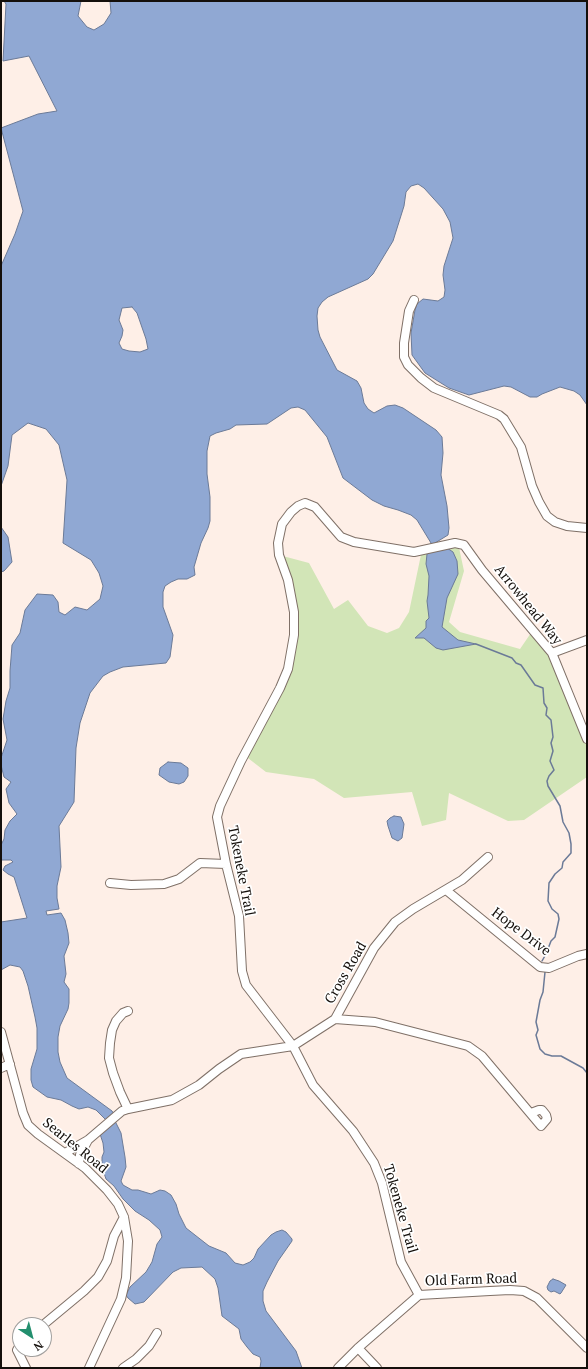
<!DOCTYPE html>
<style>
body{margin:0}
#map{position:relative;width:588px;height:1369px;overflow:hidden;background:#feefe7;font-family:"PT Serif",serif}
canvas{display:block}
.frame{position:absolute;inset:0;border:2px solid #140f0b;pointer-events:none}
.north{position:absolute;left:12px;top:1317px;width:40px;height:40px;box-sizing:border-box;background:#fff;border:1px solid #a19f9d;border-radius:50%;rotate:144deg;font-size:11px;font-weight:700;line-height:16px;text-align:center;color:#140f0b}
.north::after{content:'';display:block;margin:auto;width:14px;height:18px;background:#238f6e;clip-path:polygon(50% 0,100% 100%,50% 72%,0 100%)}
</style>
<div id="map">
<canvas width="588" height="1369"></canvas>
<div class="frame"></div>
<div class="north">N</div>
</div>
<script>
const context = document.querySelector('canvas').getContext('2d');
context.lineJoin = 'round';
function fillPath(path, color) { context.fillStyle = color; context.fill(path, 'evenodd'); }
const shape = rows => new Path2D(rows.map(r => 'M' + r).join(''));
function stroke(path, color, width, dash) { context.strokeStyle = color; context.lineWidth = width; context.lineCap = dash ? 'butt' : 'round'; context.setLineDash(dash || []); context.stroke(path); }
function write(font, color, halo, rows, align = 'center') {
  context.font = font + ' "PT Serif",serif'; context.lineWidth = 3.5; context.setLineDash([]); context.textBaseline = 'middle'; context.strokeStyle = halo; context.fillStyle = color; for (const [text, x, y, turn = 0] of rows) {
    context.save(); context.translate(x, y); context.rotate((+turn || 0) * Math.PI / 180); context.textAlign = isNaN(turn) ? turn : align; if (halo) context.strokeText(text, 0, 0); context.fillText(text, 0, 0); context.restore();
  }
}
fillPath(shape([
 [458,543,464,571,449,622,460,632,520,649,533,630,552,653,587,739,587,777,524,820,508,821,449,793,446,820,422,826,412,792,344,798,314,779,266,772,244,755,288,669,294,612,279,555,309,563,334,609,348,600,368,626,387,633,399,628,409,612,422,550]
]), '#d2e5b7');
const water = shape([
 [4,1,81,1,78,16,87,27,94,30,104,24,111,13,110,1,587,1,587,405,580,395,574,391,560,387,542,394,537,397,530,397,511,387,504,386,469,395,449,388,425,373,412,355,411,333,415,310,417,304,423,299,438,301,444,297,445,290,443,275,444,266,453,238,450,222,443,209,424,188,418,184,411,186,406,192,404,206,393,241,373,274,368,279,328,297,322,302,318,308,317,316,318,330,320,337,337,370,357,381,361,388,364,403,368,409,374,413,387,406,395,405,403,408,436,430,442,437,443,453,441,475,447,506,449,528,448,535,435,543,437,550,447,548,453,552,457,561,458,574,447,598,442,627,458,640,476,644,443,650,436,648,424,638,415,638,426,628,426,621,429,618,427,601,428,595,429,576,426,564,427,554,432,550,431,543,417,520,411,515,398,510,384,506,372,500,343,478,327,437,305,410,298,407,291,408,267,424,236,425,230,429,216,433,210,436,207,451,207,474,210,497,210,521,208,528,201,543,194,567,195,575,187,579,178,579,171,582,165,586,163,592,163,607,173,635,170,657,166,663,123,667,110,672,103,676,90,693,80,723,76,748,74,802,59,826,61,867,57,886,57,898,59,909,46,911,47,915,61,913,65,920,68,933,69,943,64,956,66,974,64,982,69,989,69,1003,68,1009,60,1026,58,1037,58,1052,60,1062,67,1078,112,1111,114,1114,106,1120,96,1110,88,1107,79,1109,72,1106,61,1100,47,1097,33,1087,31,1080,31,1069,37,1049,37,1028,35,1017,28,986,23,971,20,967,10,965,1,970,1,922,27,918,14,877,8,874,3,870,5,866,13,862,11,860,1,860,1,845,4,839,5,830,10,821,17,814,9,803,6,789,11,782,4,777,1,765,1,758,7,740,3,719,6,701,10,688,10,671,12,645,20,633,25,610,37,594,53,595,58,602,59,612,65,615,75,607,87,610,100,599,103,586,99,573,91,560,63,543,67,480,59,445,46,429,28,423,12,435,8,466,1,486,1,266,15,234,23,211,1,128,38,114,57,111,29,56,3,61,6,4,4,1],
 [132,307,137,313,146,339,148,349,140,352,129,351,122,349,119,343,122,336,123,330,119,320,122,308,132,307],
 [1,527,8,537,12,562,4,571,1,572,1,527],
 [168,762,181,763,188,768,188,776,184,782,179,784,169,782,159,775,160,768,168,762],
 [394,816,401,817,404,824,402,838,398,841,392,838,388,826,387,821,390,818,394,816],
 [115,1121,121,1133,125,1157,126,1167,121,1181,123,1185,132,1190,138,1190,151,1194,160,1190,165,1191,171,1195,176,1204,179,1214,186,1228,209,1246,226,1253,235,1263,243,1265,250,1262,254,1258,258,1249,271,1235,276,1232,282,1230,286,1232,292,1239,292,1241,278,1261,267,1282,263,1291,263,1301,266,1311,296,1351,302,1368,260,1368,261,1361,260,1357,253,1354,247,1347,241,1339,239,1329,222,1316,218,1288,215,1279,202,1267,181,1268,173,1272,144,1302,135,1304,128,1298,126,1295,130,1287,146,1272,152,1262,157,1244,162,1237,160,1230,149,1220,135,1211,123,1199,114,1186,106,1179,102,1167,102,1157,104,1152,103,1143,100,1134,115,1121],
 [553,1279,559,1281,566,1285,561,1293,560,1294,554,1291,551,1292,548,1290,547,1287,550,1281,553,1279]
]);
fillPath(water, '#90a8d3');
stroke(water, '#6b7a97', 1);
stroke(shape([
 [476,644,512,658,516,663,521,665,535,685,543,688,544,703,547,708,546,715,551,720,553,737,551,743,553,751,550,761,554,770,549,776,547,781,548,786,560,806,563,822,569,833,571,844,571,853,563,862,562,868,555,874,549,883,548,901,552,909,558,914,559,919,555,937,551,941,546,954,542,961],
 [545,972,543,992,540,1000,536,1022,538,1030,536,1035,540,1049,545,1054,552,1056,561,1056,583,1068,587,1073]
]), '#6b7a97', 1.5);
const minor = shape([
 [414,300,409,311,404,343,404,357,408,365,421,378,434,388,499,415,504,419,521,447,532,486,539,502,547,516,555,522,567,526,587,528],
 [552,653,587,640],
 [110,883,131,885,164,884,179,879,200,863,226,864],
 [446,890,540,967,549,968,578,956,587,954],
 [128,1011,123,1013,116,1021,112,1030,110,1043,109,1058,113,1073,120,1092,128,1109],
 [335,1019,375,1022,468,1046,482,1056,541,1126,547,1119,546,1115,542,1110,539,1110,531,1113],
 [1,1032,23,1113,28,1125,38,1134,85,1168,107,1190,118,1204,124,1217,128,1241,126,1278,121,1299,89,1368],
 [1,1068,10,1064],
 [65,1153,88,1140,122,1111,128,1109,172,1100,199,1085,219,1069,241,1054,293,1046,335,1019,374,948,395,922,413,909,462,880,488,857],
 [79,1164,80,1155,88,1140],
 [419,1295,401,1262,382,1183,374,1163,353,1131,313,1085,293,1046,246,985,242,971,239,916,226,864,217,817,220,806,241,761,280,688,288,669,294,635,294,612,288,580,279,555,278,543,282,524,291,512,298,506,305,503,315,507,341,537,354,542,414,552,455,543,464,545,482,570,552,653,587,739],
 [43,1325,84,1291,98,1277,107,1261,114,1236,124,1217],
 [20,1345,17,1350,26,1368],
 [358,1348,377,1368],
 [123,1368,136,1359,149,1346,157,1333],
 [338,1368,358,1348,419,1295,490,1291,510,1290,524,1291,537,1298,587,1348]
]);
stroke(minor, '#7f7067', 10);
stroke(minor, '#fff', 8);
write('14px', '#140f0b', '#fff', [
 ["Arrowhead Way",528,605,51],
 ["Tokeneke Trail",241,871,79],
 ["Hope Drive",521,932,37],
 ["Cross Road",346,973,-60],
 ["Searles Road",75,1146,39],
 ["Tokeneke Trail",400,1209,74],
 ["Old Farm Road",471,1280,-2]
]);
</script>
